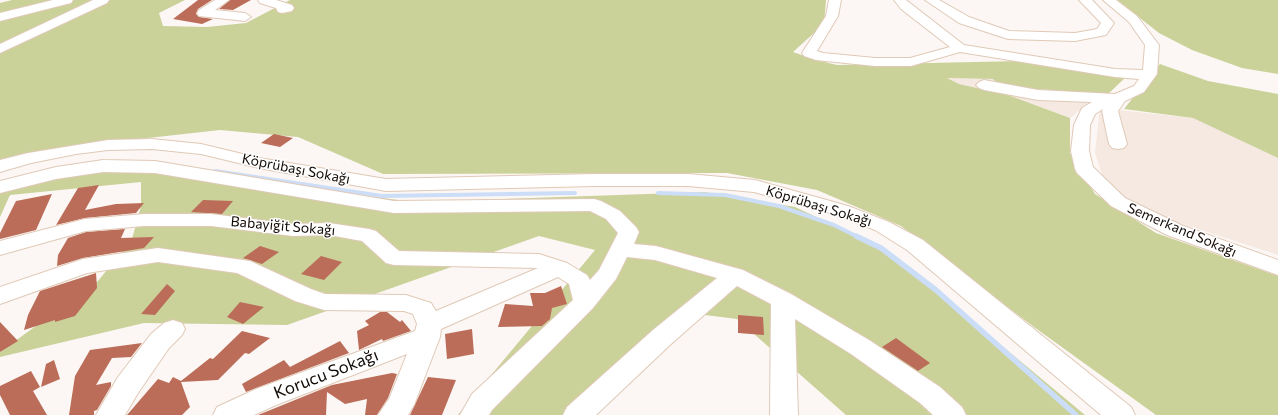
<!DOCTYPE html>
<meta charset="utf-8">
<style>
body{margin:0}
canvas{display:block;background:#fcf7f4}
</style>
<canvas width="1278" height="415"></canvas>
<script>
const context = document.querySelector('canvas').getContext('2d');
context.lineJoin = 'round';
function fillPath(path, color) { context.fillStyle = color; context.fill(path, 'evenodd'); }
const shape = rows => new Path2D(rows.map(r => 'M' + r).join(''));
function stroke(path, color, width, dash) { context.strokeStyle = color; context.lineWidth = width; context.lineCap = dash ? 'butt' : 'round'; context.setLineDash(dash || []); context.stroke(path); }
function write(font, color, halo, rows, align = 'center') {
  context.font = font + ' Commissioner,sans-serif'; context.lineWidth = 3; context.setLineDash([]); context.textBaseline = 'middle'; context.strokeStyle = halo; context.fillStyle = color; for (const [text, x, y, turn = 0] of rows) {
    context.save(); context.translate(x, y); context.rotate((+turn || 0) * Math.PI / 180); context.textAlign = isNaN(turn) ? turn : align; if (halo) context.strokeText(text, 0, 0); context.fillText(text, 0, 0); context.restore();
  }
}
fillPath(shape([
 [946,78,993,79,1022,88,1108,94,1087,104,1070,118,1008,95,959,84],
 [1100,108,1193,118,1278,158,1278,255,1149,213,1105,184,1095,153]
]), '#f5e9e1');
fillPath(shape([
 [12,0,185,0,159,13,163,26,207,27,246,23,290,0,826,0,824,24,793,52,816,60,837,65,1021,61,1126,77,1108,94,1022,88,997,83,993,79,947,78,959,84,1008,95,1070,118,1070,153,1095,194,1156,233,1278,276,1278,415,1156,415,1034,327,901,226,817,190,727,173,383,174,298,137,220,130,85,145,0,162,0,3],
 [1117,0,1278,0,1278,74,1242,68,1192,50,1159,33],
 [1160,64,1208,81,1278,94,1278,158,1193,118,1124,109],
 [130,167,415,202,705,192,795,207,887,250,1085,415,846,415,737,319,681,312,577,415,458,415,595,250,539,236,287,325,144,323,0,357,0,352,98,281,132,239,141,206,141,182,10,195,0,217,0,190,39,178]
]), '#cad29a');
stroke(shape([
 [215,171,382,196,575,193],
 [658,193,725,195,779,206,834,225,858,237]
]), '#ccddf8', 4);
stroke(shape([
 [856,236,881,248,936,290,1076,415]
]), '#ccddf8', 5.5);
fillPath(shape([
 [198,0,212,0,198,9,196,14,199,17,213,19,202,24,173,19],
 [230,0,251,0,233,10,219,9],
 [274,134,293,138,280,147,261,143],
 [99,185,85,210,116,204,144,203,136,213,85,218,56,225,78,188],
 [52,194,36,230,0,239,0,233,16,201],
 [203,200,233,201,222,214,191,212],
 [125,229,121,238,154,237,144,248,83,258,57,266,58,255,68,238,86,232],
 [260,246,279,252,262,264,243,258],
 [321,256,342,262,324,280,301,274],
 [96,273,97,288,75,316,55,322,55,320,24,330,28,315,40,291],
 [167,284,175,291,155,315,141,314],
 [561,286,567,304,552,308,550,319,542,326,498,327,505,304,533,306,530,293,545,293],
 [240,302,264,307,243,324,227,317],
 [380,312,387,312,400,322,402,320,411,331,383,341,382,339,359,350,357,331,369,325,365,321],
 [738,315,763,317,764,335,738,333],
 [0,322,18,341,0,352],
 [472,329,474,354,447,359,445,334],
 [242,331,270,338,249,354,245,353,218,380,181,382,190,407,182,415,127,415,158,379,169,383,173,377,181,381,210,358,213,359],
 [896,338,930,363,918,371,882,347],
 [340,341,349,353,246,392,242,384,284,360,290,367],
 [142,343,131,357,112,358,96,385,111,382,111,386,97,410,94,411,94,415,69,415,75,376,90,350],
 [54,360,60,379,41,387,46,364],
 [31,371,40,387,33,391,47,415,10,415,0,395,0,386],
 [392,373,397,374,388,398,377,415,365,415,367,399,345,404,327,392,326,415,258,415,332,385],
 [428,377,456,380,442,415,410,415]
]), '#bb6d59');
const minor = shape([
 [53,0,73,0,71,3,0,21,0,13,53,0],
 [93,0,109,0,107,3,0,53,0,44,93,0],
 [215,0,229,0,215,10,245,13,251,17,245,21,199,16,197,13,199,10,215,0],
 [258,0,276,0,292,5,294,8,292,11,282,13,278,12,276,8,260,3,258,0],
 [829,0,841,0,838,16,817,51,823,53,875,58,910,58,950,47,901,9,894,0,906,0,964,45,1115,69,1143,70,1145,45,1129,22,1103,0,1116,0,1137,16,1159,45,1157,74,1144,92,1125,101,1118,111,1127,144,1124,148,1118,149,1112,148,1109,144,1102,111,1103,109,1095,114,1090,125,1089,151,1093,167,1125,198,1181,225,1278,260,1278,275,1167,235,1111,206,1077,173,1075,169,1071,151,1074,125,1082,108,1092,102,1038,100,984,90,979,88,976,85,979,82,984,80,1038,90,1115,94,1134,86,1139,79,1115,77,960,52,911,66,875,66,816,60,804,56,802,53,826,16,829,0],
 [925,0,939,0,969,17,1009,31,1075,33,1097,29,1101,23,1079,0,1092,0,1114,23,1106,35,1075,41,1008,39,959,23,925,0],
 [152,139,201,144,259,158,386,179,594,174,688,174,755,180,848,206,889,222,923,240,1131,407,1135,415,1101,415,907,250,875,230,834,214,754,192,688,186,594,186,386,191,259,168,201,154,152,149,108,150,76,154,31,163,0,172,0,160,28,153,108,140,152,139],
 [103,160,155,161,394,201,594,199,601,201,620,211,636,227,639,232,634,244,656,246,743,270,791,294,869,340,940,387,962,407,966,415,933,415,920,403,851,354,795,319,798,415,770,415,771,304,737,286,671,344,596,415,563,415,567,407,653,330,717,278,655,260,627,257,616,279,593,308,492,410,489,415,460,415,472,394,573,300,569,284,558,277,441,329,440,337,414,405,408,415,378,415,389,399,407,354,276,405,254,415,213,415,217,407,256,389,415,331,417,324,413,314,404,311,324,310,295,301,237,273,158,262,87,273,0,304,0,287,83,259,158,248,250,261,311,289,325,294,406,295,431,303,436,311,538,268,394,265,386,263,362,241,329,235,293,236,211,226,144,226,86,231,0,255,0,241,85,219,144,214,211,214,293,224,329,223,369,229,376,231,399,251,539,254,567,263,587,275,590,280,599,270,618,233,606,219,590,211,394,213,155,173,103,172,56,179,0,193,0,181,56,167,103,160],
 [173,320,182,323,185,329,182,335,169,348,138,393,125,415,96,415,118,377,151,334,164,323,173,320]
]);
stroke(minor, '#e0c9b7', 2);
fillPath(minor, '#fff');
write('14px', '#120a05', '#fff', [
 ["Köprübaşı Sokağı",296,169,11],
 ["Köprübaşı Sokağı",819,206,17],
 ["Babayiğit Sokağı",283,226,5],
 ["Semerkand Sokağı",1182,230,23]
]);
write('17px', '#120a05', '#fff', [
 ["Korucu Sokağı",326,374,-21]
]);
</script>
